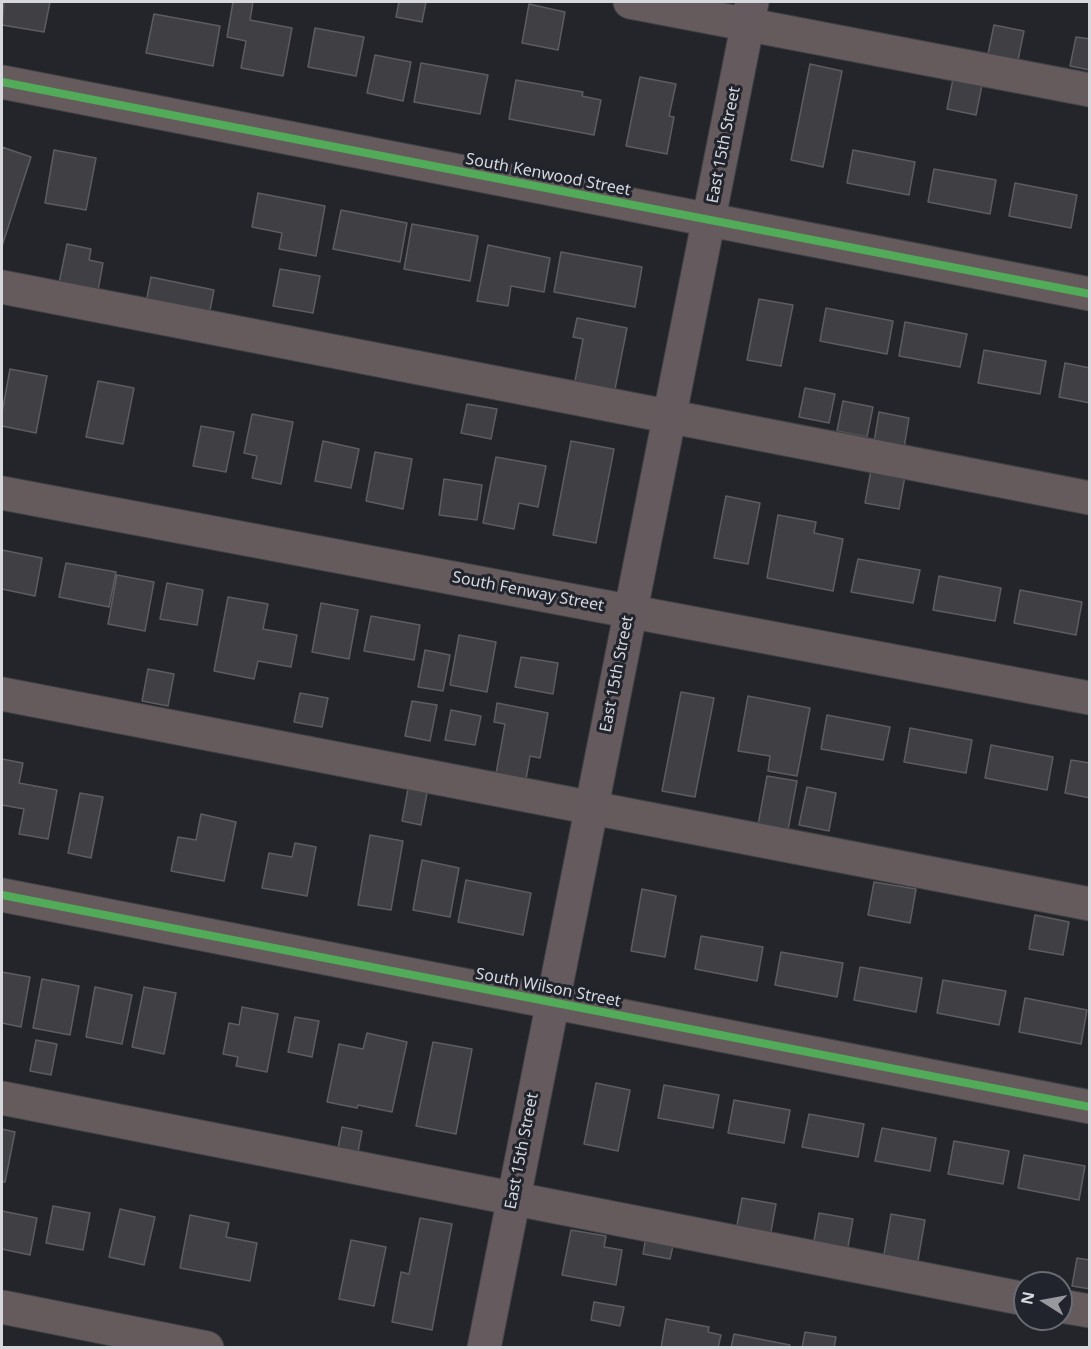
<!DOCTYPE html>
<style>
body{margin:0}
#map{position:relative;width:1091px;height:1349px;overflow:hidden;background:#24252a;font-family:"Noto Sans",sans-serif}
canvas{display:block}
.frame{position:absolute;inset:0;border:3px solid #d6d8de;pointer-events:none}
.north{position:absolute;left:1013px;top:1271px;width:60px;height:60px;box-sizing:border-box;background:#21242d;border:2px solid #696c74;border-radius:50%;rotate:281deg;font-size:16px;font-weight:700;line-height:24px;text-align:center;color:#d6d8de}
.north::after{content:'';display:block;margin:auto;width:21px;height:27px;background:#98999f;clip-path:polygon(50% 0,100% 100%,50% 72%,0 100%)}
</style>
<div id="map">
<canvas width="1091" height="1349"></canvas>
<div class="frame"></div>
<div class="north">N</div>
</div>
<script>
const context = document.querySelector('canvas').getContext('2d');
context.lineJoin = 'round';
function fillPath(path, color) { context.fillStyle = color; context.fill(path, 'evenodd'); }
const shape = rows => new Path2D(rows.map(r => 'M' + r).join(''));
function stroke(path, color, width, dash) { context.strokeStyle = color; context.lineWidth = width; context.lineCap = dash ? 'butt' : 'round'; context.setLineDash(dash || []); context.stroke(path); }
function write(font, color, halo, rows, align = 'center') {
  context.font = font + ' "Noto Sans",sans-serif'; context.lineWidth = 6; context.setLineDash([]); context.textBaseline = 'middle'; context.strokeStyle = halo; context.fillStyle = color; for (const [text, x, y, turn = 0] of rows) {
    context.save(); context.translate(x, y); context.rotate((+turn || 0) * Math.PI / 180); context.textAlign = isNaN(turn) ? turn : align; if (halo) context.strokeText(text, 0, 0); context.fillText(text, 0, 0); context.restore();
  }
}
const building = shape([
 [4,2,50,2,44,32,2,25,4,2],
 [233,2,253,2,250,20,292,28,283,76,241,68,246,41,227,37,233,2],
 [399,2,426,2,422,22,396,17,399,2],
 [529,4,565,12,558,50,522,43,529,4],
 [154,14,220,26,213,66,146,53,154,14],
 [994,25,1024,31,1018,60,988,54,994,25],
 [315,28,364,37,356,76,308,67,315,28],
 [1076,37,1090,39,1090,70,1070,66,1076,37],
 [375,55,411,62,403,101,367,93,375,55],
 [421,63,488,75,480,114,414,102,421,63],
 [810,64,842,71,823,167,791,160,810,64],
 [640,77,676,84,669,116,674,117,667,154,626,146,640,77],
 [953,79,982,85,976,115,947,109,953,79],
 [516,80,583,92,582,96,601,100,594,135,509,119,516,80],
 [2,147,31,157,2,246,2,147],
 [54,150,96,158,86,210,45,203,54,150],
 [853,150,915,162,909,195,847,183,853,150],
 [934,169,996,180,990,214,928,202,934,169],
 [1015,183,1077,195,1071,228,1009,216,1015,183],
 [258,193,325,206,316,256,279,249,282,233,252,227,258,193],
 [341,210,407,223,400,262,333,249,341,210],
 [412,224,478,236,470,281,404,269,412,224],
 [67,244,91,249,89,260,103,263,97,296,58,288,67,244],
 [488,245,550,258,544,292,511,286,508,306,477,301,488,245],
 [561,252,642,267,635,307,554,292,561,252],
 [280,269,320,276,313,313,273,306,280,269],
 [151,277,214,290,209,315,146,303,151,277],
 [759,299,793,305,781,366,747,360,759,299],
 [826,308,893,321,887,354,820,341,826,308],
 [577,318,627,328,614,394,574,386,583,339,573,337,577,318],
 [905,322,967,334,960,367,899,356,905,322],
 [984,350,1046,361,1040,394,978,383,984,350],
 [1065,363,1090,368,1090,403,1059,397,1065,363],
 [10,369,47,376,36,433,2,426,2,413,10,369],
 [98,381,134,388,123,444,86,437,98,381],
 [805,388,835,394,829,423,799,417,805,388],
 [843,401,873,407,867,437,837,431,843,401],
 [467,404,497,409,491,439,461,433,467,404],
 [879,412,909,418,904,448,874,442,879,412],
 [252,414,293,422,281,484,252,478,257,456,244,453,252,414],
 [201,426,234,432,226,472,193,466,201,426],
 [323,441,359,449,351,488,315,481,323,441],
 [571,441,614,449,596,543,553,535,571,441],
 [375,452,412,459,403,509,366,501,375,452],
 [496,457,546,466,538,507,519,503,514,529,483,523,496,457],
 [871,470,905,476,899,509,865,503,871,470],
 [444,479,482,485,477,520,439,515,444,479],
 [726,496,760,503,748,564,714,558,726,496],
 [778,515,816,522,814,533,843,539,833,591,767,578,778,515],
 [2,550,42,558,35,596,2,589,2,550],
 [858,559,920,570,913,603,851,592,858,559],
 [66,563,116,572,109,607,59,597,66,563],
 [117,575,154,582,145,631,108,624,117,575],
 [939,576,1001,588,995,621,933,610,939,576],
 [167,583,203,590,197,625,160,619,167,583],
 [1020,590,1082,602,1076,635,1014,623,1020,590],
 [228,597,268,604,263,629,297,635,291,667,258,661,254,679,214,671,228,597],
 [321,603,358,610,349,659,312,652,321,603],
 [371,616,420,625,414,660,364,651,371,616],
 [459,635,496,642,487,692,450,685,459,635],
 [425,650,450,655,443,691,418,687,425,650],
 [521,657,558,663,553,694,515,687,521,657],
 [148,669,174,674,168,706,142,701,148,669],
 [681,692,714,698,695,797,662,791,681,692],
 [300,693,328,698,322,727,294,722,300,693],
 [748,696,810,708,797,776,768,771,770,756,738,751,748,696],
 [412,701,437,705,430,741,405,736,412,701],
 [497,703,548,713,540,758,530,756,525,785,495,779,505,724,494,722,497,703],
 [451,710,481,716,475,745,445,740,451,710],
 [827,715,890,727,883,760,821,749,827,715],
 [910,728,972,740,966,773,904,762,910,728],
 [991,745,1053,757,1047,790,985,778,991,745],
 [2,759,23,763,19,783,57,790,48,839,19,834,24,809,2,805,2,759],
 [1071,760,1090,763,1090,798,1065,793,1071,760],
 [767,776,797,781,788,830,758,825,767,776],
 [807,787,836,793,829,831,799,825,807,787],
 [408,789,427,793,421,825,402,821,408,789],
 [80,793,103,797,91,858,68,853,80,793],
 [201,814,236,822,224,881,171,871,178,837,196,840,201,814],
 [370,835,403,841,391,910,358,905,370,835],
 [295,843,316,847,307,896,262,888,269,853,292,857,295,843],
 [422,860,459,868,450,917,413,910,422,860],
 [466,880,531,893,523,935,458,922,466,880],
 [874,882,916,889,910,923,868,915,874,882],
 [642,889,676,896,665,957,631,951,642,889],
 [1035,915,1069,922,1063,955,1029,949,1035,915],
 [701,936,763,947,757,981,695,969,701,936],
 [781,952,843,963,837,997,775,985,781,952],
 [860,967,922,978,916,1012,854,1000,860,967],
 [2,972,30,977,21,1027,2,1023,2,972],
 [42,979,79,986,70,1035,33,1028,42,979],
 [943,980,1006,991,999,1025,937,1013,943,980],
 [95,987,132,995,122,1044,86,1037,95,987],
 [144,987,176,993,164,1054,132,1047,144,987],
 [1025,998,1087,1010,1081,1044,1019,1032,1025,998],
 [242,1007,278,1014,267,1072,236,1066,238,1057,223,1054,229,1023,239,1025,242,1007],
 [295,1017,319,1021,312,1057,288,1052,295,1017],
 [367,1033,407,1042,392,1112,358,1105,357,1108,327,1102,339,1044,363,1049,367,1033],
 [36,1040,57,1044,51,1075,30,1071,36,1040],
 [433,1042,472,1049,456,1134,416,1126,433,1042],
 [596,1083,630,1090,618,1151,584,1144,596,1083],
 [664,1085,719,1095,713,1128,658,1118,664,1085],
 [734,1100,790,1110,784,1143,728,1133,734,1100],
 [809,1114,864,1124,858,1157,802,1147,809,1114],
 [342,1127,362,1131,358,1152,338,1148,342,1127],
 [882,1128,936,1138,930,1171,875,1161,882,1128],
 [2,1129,15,1132,5,1182,2,1182,2,1129],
 [954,1141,1009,1151,1003,1184,948,1174,954,1141],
 [1024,1155,1085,1166,1079,1200,1018,1188,1024,1155],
 [742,1198,776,1204,770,1237,736,1231,742,1198],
 [53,1206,90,1213,83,1250,46,1243,53,1206],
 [120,1209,155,1217,144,1265,109,1257,120,1209],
 [2,1211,37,1218,30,1255,2,1249,2,1211],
 [819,1213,853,1219,847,1252,813,1246,819,1213],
 [891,1214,925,1220,917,1266,883,1260,891,1214],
 [190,1215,229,1223,226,1237,257,1243,250,1281,180,1268,190,1215],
 [420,1218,452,1224,432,1330,392,1322,401,1272,409,1274,420,1218],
 [571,1230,606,1236,604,1247,622,1250,616,1285,562,1275,571,1230],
 [646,1236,674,1241,670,1259,643,1254,646,1236],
 [351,1240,386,1247,374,1306,339,1299,351,1240],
 [1077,1258,1090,1260,1090,1289,1072,1286,1077,1258],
 [594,1302,624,1307,620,1326,591,1320,594,1302],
 [666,1319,709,1327,708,1332,721,1335,718,1348,661,1348,666,1319],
 [805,1332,836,1337,834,1348,802,1348,805,1332],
 [734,1334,790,1345,789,1348,731,1348,734,1334]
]);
fillPath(building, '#403f43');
stroke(building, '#5d5c60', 1.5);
const minor = shape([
 [630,2,1090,90],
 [2,82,1090,294],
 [2,287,1090,498],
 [2,493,1090,698],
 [2,694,1090,904],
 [2,895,1090,1107],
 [2,1098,1025,1299],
 [1061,1306,1090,1311],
 [2,1307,207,1348]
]);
const major = shape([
 [484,1348,752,2]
]);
stroke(minor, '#414246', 35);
stroke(major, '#414246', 35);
stroke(minor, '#655b5c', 33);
stroke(major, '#655b5e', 33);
stroke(shape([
 [2,82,1090,294],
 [2,895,1090,1107]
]), '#51ab58', 8);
write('16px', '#d6d8de', '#21242d', [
 ["East 15th Street",724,145,-79],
 ["South Kenwood Street",548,175,11],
 ["South Fenway Street",528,592,11],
 ["East 15th Street",617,674,-79],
 ["South Wilson Street",548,988,11],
 ["East 15th Street",522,1151,-79]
]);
</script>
